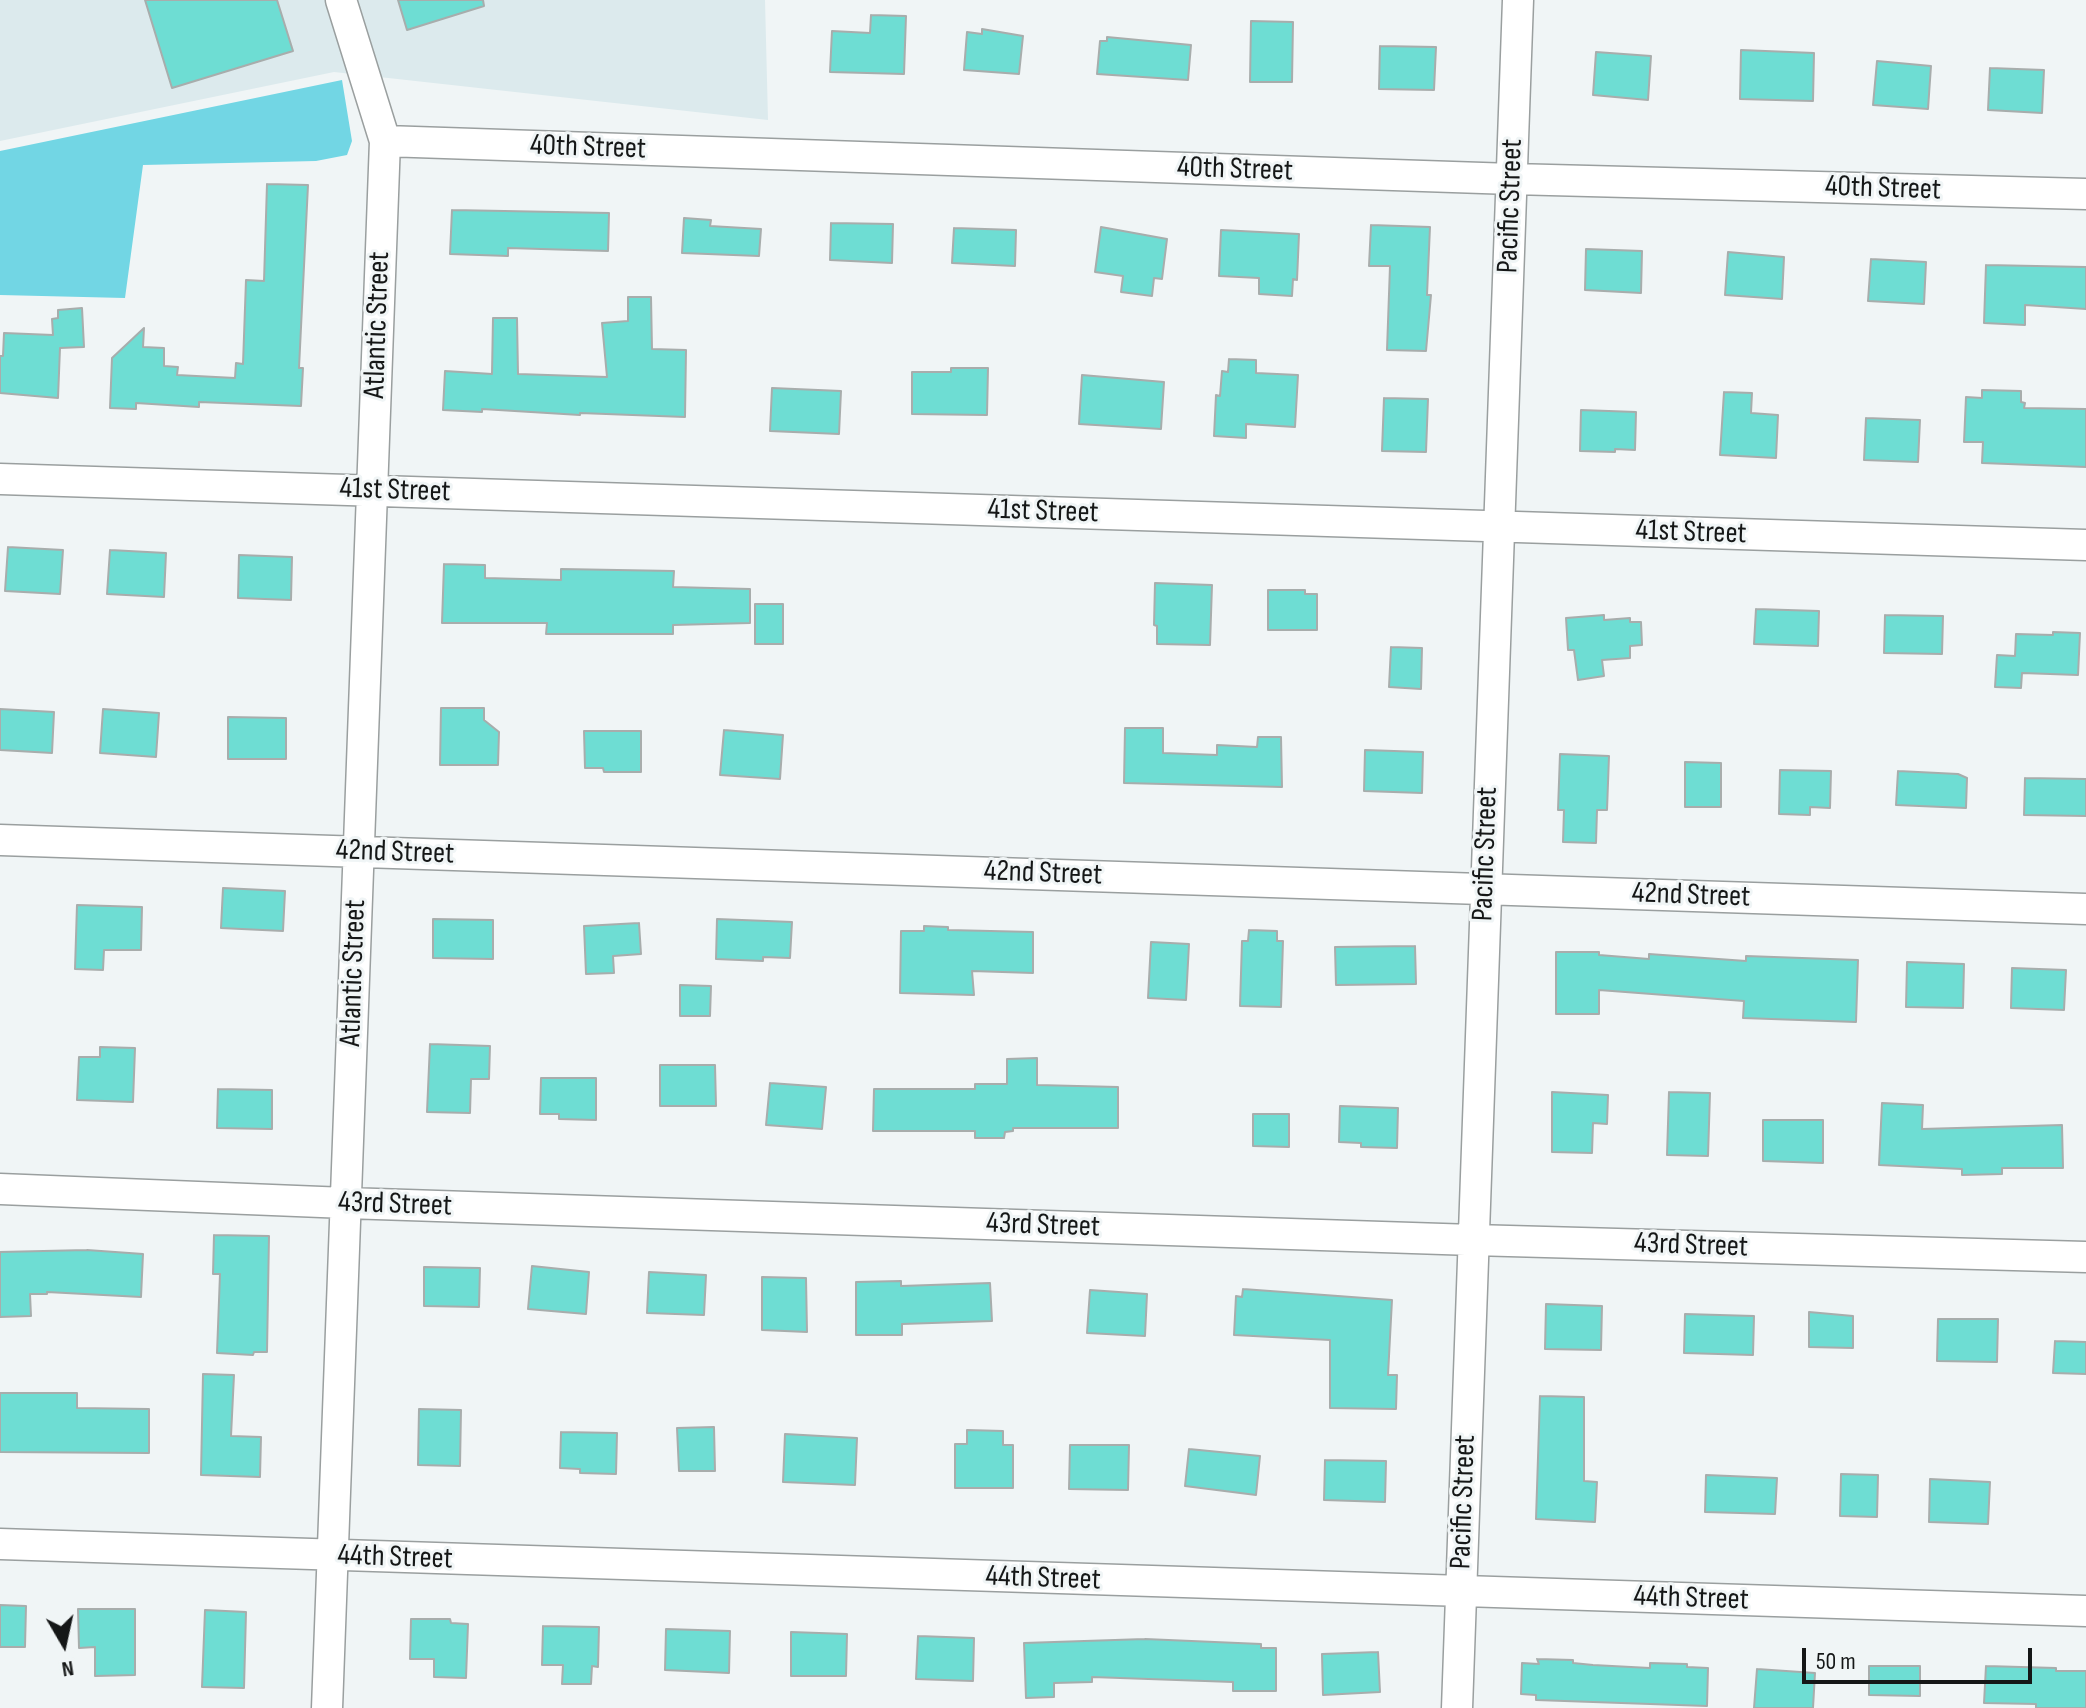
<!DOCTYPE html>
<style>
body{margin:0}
#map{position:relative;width:2086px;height:1708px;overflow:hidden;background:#f0f5f6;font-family:"Sofia Sans Condensed",sans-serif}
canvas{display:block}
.north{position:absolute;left:24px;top:1604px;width:80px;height:80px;-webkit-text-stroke:6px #f0f5f6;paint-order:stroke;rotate:171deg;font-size:22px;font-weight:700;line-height:32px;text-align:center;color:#151717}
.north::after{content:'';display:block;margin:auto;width:28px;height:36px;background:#151717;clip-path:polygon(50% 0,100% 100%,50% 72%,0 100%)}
.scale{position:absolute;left:1802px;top:1648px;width:230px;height:36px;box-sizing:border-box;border:4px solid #151717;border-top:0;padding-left:10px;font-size:24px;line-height:28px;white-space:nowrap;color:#151717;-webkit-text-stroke:6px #f0f5f6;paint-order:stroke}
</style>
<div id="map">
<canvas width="2086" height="1708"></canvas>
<div class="north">N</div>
<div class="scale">50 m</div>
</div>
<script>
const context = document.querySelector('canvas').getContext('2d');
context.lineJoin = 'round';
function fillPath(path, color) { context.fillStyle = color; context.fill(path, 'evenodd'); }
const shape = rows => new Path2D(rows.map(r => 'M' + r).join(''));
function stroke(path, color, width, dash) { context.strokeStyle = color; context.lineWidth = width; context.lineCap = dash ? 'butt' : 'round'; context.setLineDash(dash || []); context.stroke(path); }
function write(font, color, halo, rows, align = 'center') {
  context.font = font + ' "Sofia Sans Condensed",sans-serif'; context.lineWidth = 6; context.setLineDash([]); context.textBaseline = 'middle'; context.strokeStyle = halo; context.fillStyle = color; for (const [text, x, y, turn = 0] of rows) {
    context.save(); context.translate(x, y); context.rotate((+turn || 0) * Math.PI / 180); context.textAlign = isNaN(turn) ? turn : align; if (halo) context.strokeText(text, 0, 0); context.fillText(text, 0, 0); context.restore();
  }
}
fillPath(shape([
 [0,0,765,0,768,120,334,72,0,141]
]), '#dceaed');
fillPath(shape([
 [342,80,352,141,347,155,316,161,143,165,125,298,0,295,0,151]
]), '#72d6e4');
const building = shape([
 [145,0,277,0,293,51,172,88,145,0],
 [398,0,483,0,484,6,407,30,398,0],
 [871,15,906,16,904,74,830,72,832,31,870,33,871,15],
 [1251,21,1293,22,1292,82,1250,82,1251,21],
 [982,29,1023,36,1019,74,964,70,967,32,982,34,982,29],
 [1107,37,1191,45,1188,80,1097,74,1100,41,1107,41,1107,37],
 [1380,46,1436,47,1434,90,1379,89,1380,46],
 [1741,50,1814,53,1813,101,1740,99,1741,50],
 [1596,52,1651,56,1648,100,1593,95,1596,52],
 [1877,61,1931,66,1928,109,1873,105,1877,61],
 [1990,68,2044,70,2042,113,1988,110,1990,68],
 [267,184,308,185,299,368,303,368,301,406,199,402,199,407,136,403,136,409,110,408,112,358,144,328,143,347,164,348,164,366,178,367,177,375,235,378,236,363,243,364,246,280,264,281,267,184],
 [452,210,609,213,608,251,508,248,508,256,450,254,452,210],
 [684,218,711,220,710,226,761,229,759,256,682,253,684,218],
 [831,223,893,224,892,263,830,260,831,223],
 [1371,225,1430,227,1427,295,1431,295,1426,351,1387,350,1390,266,1369,266,1371,225],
 [1101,227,1167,239,1162,279,1154,278,1152,296,1121,292,1123,276,1095,272,1101,227],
 [954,228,1016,230,1015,266,952,263,954,228],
 [1221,230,1299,234,1297,280,1293,279,1292,296,1259,294,1259,278,1219,276,1221,230],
 [1586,249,1642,251,1641,293,1585,290,1586,249],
 [1728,252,1784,257,1782,299,1725,295,1728,252],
 [1871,259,1926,262,1924,304,1868,301,1871,259],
 [1986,265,2086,267,2086,309,2025,305,2025,325,1984,323,1986,265],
 [628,297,651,297,652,349,686,350,685,417,580,413,580,415,482,409,482,412,443,410,445,371,492,374,493,318,517,318,518,374,607,377,602,323,628,321,628,297],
 [82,308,84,347,60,348,58,398,0,393,0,356,3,356,4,333,53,335,52,319,58,318,58,310,82,308],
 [1229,359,1256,360,1256,373,1298,375,1295,427,1246,424,1246,438,1214,436,1216,395,1220,396,1222,371,1228,372,1229,359],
 [951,368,988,368,987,415,912,414,912,372,951,372,951,368],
 [1082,375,1164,382,1161,429,1079,424,1082,375],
 [772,388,841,391,839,434,770,431,772,388],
 [1982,390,2021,391,2021,402,2025,403,2024,408,2086,409,2086,467,1982,463,1983,442,1964,442,1966,397,1982,398,1982,390],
 [1724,392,1752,393,1751,413,1778,415,1776,458,1720,455,1724,392],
 [1384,398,1428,399,1426,452,1382,451,1384,398],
 [1581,410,1636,412,1635,450,1615,449,1615,452,1580,451,1581,410],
 [1866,418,1920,420,1918,462,1864,460,1866,418],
 [8,547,63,550,60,594,5,591,8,547],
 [110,550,166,553,164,597,107,594,110,550],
 [239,555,292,557,291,600,238,598,239,555],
 [444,564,485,565,485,578,561,580,561,569,674,571,673,587,750,589,750,623,673,625,673,634,546,634,547,623,442,623,444,564],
 [1155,583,1212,585,1210,645,1157,644,1157,626,1154,625,1155,583],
 [1268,590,1305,590,1305,594,1317,594,1317,630,1268,630,1268,590],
 [755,604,783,604,783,644,755,644,755,604],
 [1756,609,1819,611,1818,646,1754,644,1756,609],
 [1604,615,1604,620,1630,618,1630,622,1641,622,1642,645,1630,646,1630,658,1602,660,1604,676,1578,680,1574,650,1568,650,1566,618,1604,615],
 [1885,615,1943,616,1942,654,1884,653,1885,615],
 [2053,632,2080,633,2078,675,2022,673,2021,688,1995,687,1997,655,2015,656,2016,634,2053,635,2053,632],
 [1391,647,1422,648,1421,689,1389,687,1391,647],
 [441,708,484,708,484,720,499,732,498,765,440,765,441,708],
 [0,709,54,712,52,753,0,750,0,709],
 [103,709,159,713,156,757,100,753,103,709],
 [228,717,286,718,286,759,228,759,228,717],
 [1125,728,1163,728,1163,753,1217,755,1217,745,1257,747,1258,737,1281,737,1282,787,1124,783,1125,728],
 [724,730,783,735,780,779,720,775,724,730],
 [584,731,641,731,641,772,604,772,603,768,585,768,584,731],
 [1365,750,1423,752,1422,793,1364,791,1365,750],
 [1560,754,1609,756,1607,810,1597,810,1596,843,1563,842,1564,810,1558,810,1560,754],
 [1685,762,1721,763,1721,807,1685,807,1685,762],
 [1780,770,1831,771,1830,808,1810,807,1810,815,1779,814,1780,770],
 [1898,771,1958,774,1967,778,1966,808,1896,805,1898,771],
 [2025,778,2086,779,2086,816,2024,815,2025,778],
 [223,888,285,891,283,931,221,928,223,888],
 [77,905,142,907,141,950,104,950,103,970,75,969,77,905],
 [433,919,493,920,493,959,433,958,433,919],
 [717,919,792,922,790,958,763,957,763,961,716,959,717,919],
 [639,923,641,954,613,956,614,973,586,974,584,926,639,923],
 [924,926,948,927,948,930,1033,932,1033,973,972,971,974,995,900,993,901,931,924,931,924,926],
 [1249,930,1277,931,1277,941,1283,941,1281,1007,1240,1006,1242,941,1248,941,1249,930],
 [1151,942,1189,944,1186,1000,1148,998,1151,942],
 [1415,946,1416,984,1336,985,1335,947,1415,946],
 [1556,952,1599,952,1599,955,1649,959,1649,954,1746,961,1746,956,1858,960,1856,1022,1743,1018,1744,1001,1599,990,1599,1014,1556,1014,1556,952],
 [1907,962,1964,964,1963,1008,1906,1007,1907,962],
 [2012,968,2066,970,2064,1010,2011,1008,2012,968],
 [680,985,711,986,710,1016,680,1016,680,985],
 [430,1044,490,1046,489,1079,471,1079,470,1113,427,1112,430,1044],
 [100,1047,135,1048,133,1102,77,1100,79,1057,100,1057,100,1047],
 [1037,1058,1037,1085,1118,1087,1118,1128,1013,1128,1013,1131,1005,1132,1004,1138,975,1138,975,1131,873,1131,874,1089,975,1089,975,1084,1007,1084,1007,1059,1037,1058],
 [660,1065,715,1065,716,1106,660,1106,660,1065],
 [541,1078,596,1078,596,1120,559,1119,559,1114,540,1114,541,1078],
 [770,1083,826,1087,822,1129,766,1125,770,1083],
 [218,1089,272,1090,272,1129,217,1128,218,1089],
 [1552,1092,1608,1095,1607,1124,1593,1123,1592,1153,1552,1152,1552,1092],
 [1669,1092,1710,1093,1708,1156,1667,1155,1669,1092],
 [1882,1103,1923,1105,1922,1129,2062,1125,2063,1168,2002,1168,2002,1174,1962,1175,1962,1169,1879,1165,1882,1103],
 [1340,1106,1398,1108,1397,1148,1361,1147,1361,1143,1339,1142,1340,1106],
 [1253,1114,1289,1114,1289,1147,1253,1146,1253,1114],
 [1763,1120,1823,1120,1823,1163,1763,1161,1763,1120],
 [214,1235,269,1236,267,1352,254,1352,253,1355,217,1353,220,1274,213,1274,214,1235],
 [87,1250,143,1254,141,1297,47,1292,47,1294,30,1294,31,1316,0,1317,0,1252,87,1250],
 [532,1266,589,1272,586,1314,528,1309,532,1266],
 [424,1267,480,1268,479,1307,424,1306,424,1267],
 [649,1272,706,1275,704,1315,647,1313,649,1272],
 [762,1277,806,1278,807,1332,762,1330,762,1277],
 [901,1281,901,1286,990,1283,992,1321,902,1324,902,1335,856,1335,856,1282,901,1281],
 [1243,1289,1392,1300,1388,1375,1397,1375,1396,1409,1330,1408,1330,1340,1234,1335,1236,1296,1242,1297,1243,1289],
 [1090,1290,1147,1294,1145,1336,1087,1333,1090,1290],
 [1546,1304,1602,1306,1601,1350,1545,1349,1546,1304],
 [1809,1312,1853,1316,1853,1348,1809,1347,1809,1312],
 [1685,1314,1754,1316,1753,1355,1684,1353,1685,1314],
 [1938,1319,1998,1319,1997,1362,1937,1361,1938,1319],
 [2055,1341,2086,1342,2086,1374,2053,1373,2055,1341],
 [203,1374,234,1375,231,1436,261,1437,260,1477,201,1475,203,1374],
 [0,1393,77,1393,77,1408,149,1409,149,1453,0,1452,0,1393],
 [1540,1396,1584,1397,1584,1481,1597,1482,1595,1522,1536,1519,1540,1396],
 [419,1409,461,1410,460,1466,418,1465,419,1409],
 [714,1427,715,1471,679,1471,677,1428,714,1427],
 [967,1430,1003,1431,1003,1445,1013,1445,1013,1488,955,1488,955,1444,967,1444,967,1430],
 [561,1432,617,1433,616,1474,580,1473,580,1469,560,1468,561,1432],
 [785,1434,857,1438,855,1485,783,1482,785,1434],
 [1070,1445,1129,1445,1128,1490,1069,1489,1070,1445],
 [1189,1449,1260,1456,1256,1495,1185,1486,1189,1449],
 [1325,1460,1386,1461,1385,1502,1324,1500,1325,1460],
 [1841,1474,1878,1475,1877,1517,1840,1516,1841,1474],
 [1706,1475,1777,1478,1775,1514,1705,1512,1706,1475],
 [1930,1479,1990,1482,1988,1524,1929,1522,1930,1479],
 [0,1605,26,1606,25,1647,0,1647,0,1605],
 [78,1609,135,1609,135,1675,95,1676,95,1647,79,1648,78,1609],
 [205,1610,246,1612,244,1688,202,1687,205,1610],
 [411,1619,450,1619,451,1623,468,1624,466,1678,434,1677,434,1659,410,1659,411,1619],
 [543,1626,599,1627,598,1667,592,1666,591,1684,562,1684,563,1665,542,1665,543,1626],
 [666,1629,730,1631,729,1673,665,1670,666,1629],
 [791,1632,847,1634,846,1676,791,1676,791,1632],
 [918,1636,974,1638,973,1681,916,1679,918,1636],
 [1145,1639,1261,1644,1261,1648,1276,1648,1276,1691,1233,1691,1233,1682,1092,1677,1092,1682,1054,1683,1054,1697,1026,1698,1024,1643,1145,1639],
 [1378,1652,1380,1692,1323,1695,1322,1654,1378,1652],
 [1537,1659,1573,1660,1573,1663,1593,1665,1650,1668,1650,1663,1687,1664,1687,1667,1708,1668,1707,1706,1536,1700,1536,1695,1521,1694,1522,1663,1539,1664,1537,1659],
 [1869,1666,1920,1666,1920,1696,1869,1695,1869,1666],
 [1986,1666,2056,1668,2056,1671,2086,1671,2086,1708,2036,1708,2036,1704,1984,1703,1986,1666],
 [1757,1669,1815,1673,1813,1708,1754,1708,1757,1669]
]);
fillPath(building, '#6eddd3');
stroke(building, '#a8adac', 2);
const street = shape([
 [385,141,1512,179,2086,194],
 [0,479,2086,545],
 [0,840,2086,909],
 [0,1189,346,1203,1473,1240,2086,1257],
 [0,1544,2086,1611],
 [327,1708,385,141,341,0],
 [1457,1708,1518,0]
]);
stroke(street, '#9a9f9f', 33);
stroke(street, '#fff', 30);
write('30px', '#151717', '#f0f5f6', [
 ["40th Street",588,148,2],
 ["40th Street",1235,170,2],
 ["40th Street",1883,189,2],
 ["Pacific Street",1511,206,-88],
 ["Atlantic Street",378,325,-88],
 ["41st Street",395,491,2],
 ["41st Street",1043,512,2],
 ["41st Street",1691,533,2],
 ["42nd Street",395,853,2],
 ["Pacific Street",1486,854,-88],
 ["42nd Street",1043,874,2],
 ["42nd Street",1691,896,2],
 ["Atlantic Street",354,973,-88],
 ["43rd Street",395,1205,2],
 ["43rd Street",1043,1226,2],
 ["43rd Street",1691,1246,2],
 ["Pacific Street",1464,1502,-88],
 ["44th Street",395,1558,2],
 ["44th Street",1043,1579,2],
 ["44th Street",1691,1599,2]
]);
</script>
